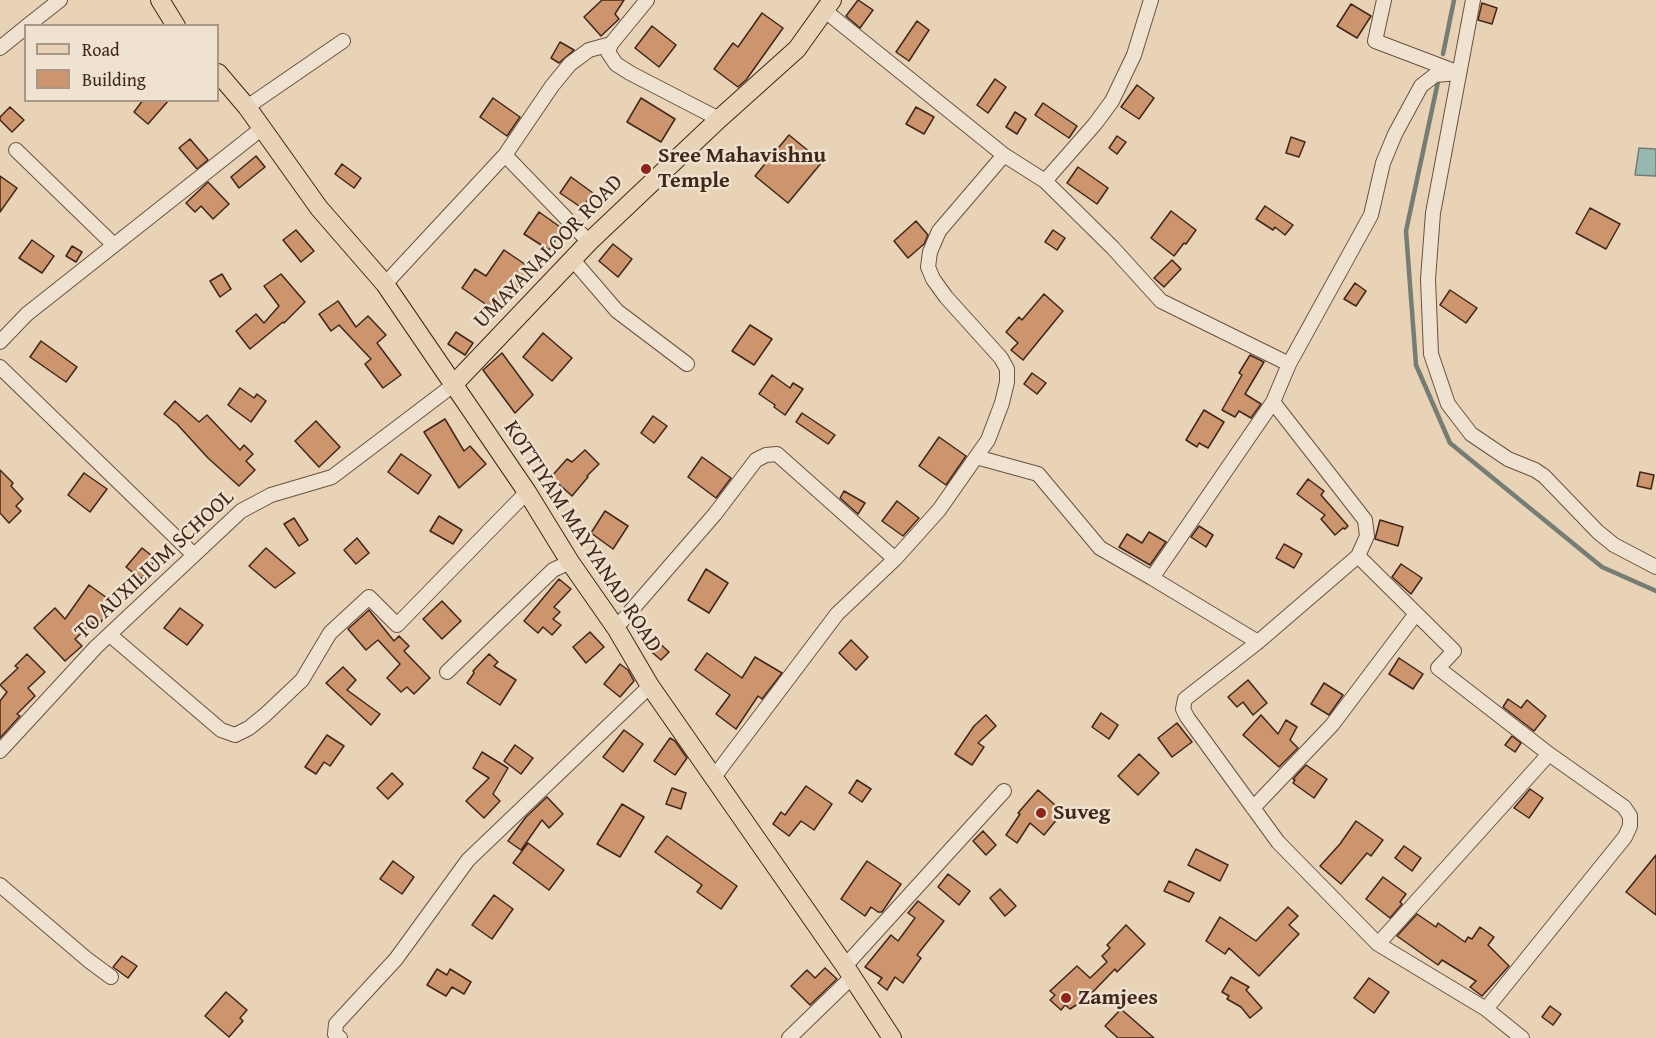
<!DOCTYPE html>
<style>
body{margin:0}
#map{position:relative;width:1656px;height:1038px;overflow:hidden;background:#e8d3b7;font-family:"Gentium Book Plus",serif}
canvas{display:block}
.legend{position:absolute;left:24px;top:24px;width:195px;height:78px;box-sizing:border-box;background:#f0e2d0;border:2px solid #aa9787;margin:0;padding:8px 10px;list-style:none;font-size:18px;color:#412619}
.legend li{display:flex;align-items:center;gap:12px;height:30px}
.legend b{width:30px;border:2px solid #aa9787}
</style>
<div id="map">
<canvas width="1656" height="1038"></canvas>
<ul class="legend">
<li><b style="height:8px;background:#e8d3b7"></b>Road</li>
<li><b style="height:16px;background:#cc956e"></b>Building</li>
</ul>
</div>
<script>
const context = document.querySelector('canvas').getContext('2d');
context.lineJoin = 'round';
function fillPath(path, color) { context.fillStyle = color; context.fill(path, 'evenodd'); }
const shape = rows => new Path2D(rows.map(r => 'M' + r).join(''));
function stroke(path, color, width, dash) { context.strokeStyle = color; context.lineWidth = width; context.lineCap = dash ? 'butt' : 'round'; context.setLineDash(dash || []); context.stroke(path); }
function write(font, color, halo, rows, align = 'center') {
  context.font = font + ' "Gentium Book Plus",serif'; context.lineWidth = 5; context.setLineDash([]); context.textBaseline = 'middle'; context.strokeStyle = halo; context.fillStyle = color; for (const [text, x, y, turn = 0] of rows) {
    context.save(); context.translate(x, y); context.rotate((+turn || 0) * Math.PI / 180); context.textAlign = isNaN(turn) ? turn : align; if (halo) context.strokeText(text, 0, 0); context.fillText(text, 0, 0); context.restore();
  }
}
const water = shape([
 [1639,148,1656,149,1656,176,1635,175,1639,148]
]);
fillPath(water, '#97b7b1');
stroke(water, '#757d74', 1.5);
stroke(shape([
 [1443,54,1454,0],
 [1439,77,1406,231,1416,365,1450,443,1602,567,1656,591]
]), '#757d74', 4.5);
const building = shape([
 [602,0,624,0,615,14,619,19,601,36,584,17,602,0],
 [858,0,873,10,860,28,846,16,858,0],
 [1482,3,1497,8,1492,24,1478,20,1482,3],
 [1351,4,1371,16,1357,38,1337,26,1351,4],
 [762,13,783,28,746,80,738,87,714,69,733,43,738,47,762,13],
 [917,21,929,30,909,61,896,52,917,21],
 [652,26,676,45,659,67,635,48,652,26],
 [560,42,574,50,559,63,551,58,560,42],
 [995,79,1006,87,988,113,977,105,995,79],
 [1137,85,1154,98,1139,119,1121,107,1137,85],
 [493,98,520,117,507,136,480,117,493,98],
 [641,98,675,119,661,142,627,122,641,98],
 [143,100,169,100,148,124,134,112,143,100],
 [1043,103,1077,126,1069,138,1035,115,1043,103],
 [10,107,24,120,12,132,0,120,0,117,10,107],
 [916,107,934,117,924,134,906,124,916,107],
 [1015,112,1026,119,1017,134,1006,127,1015,112],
 [789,135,822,162,788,203,755,176,789,135],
 [1117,136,1126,142,1117,154,1109,148,1117,136],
 [1291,137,1305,142,1299,157,1286,153,1291,137],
 [190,139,208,160,197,169,179,148,190,139],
 [256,156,265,167,239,188,231,177,256,156],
 [342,164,361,178,354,188,335,174,342,164],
 [1078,167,1108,188,1097,204,1067,183,1078,167],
 [0,176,17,188,0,212,0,176],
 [571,177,593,193,582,208,560,193,571,177],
 [208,182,229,204,213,219,201,206,195,212,186,203,208,182],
 [1265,206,1293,225,1285,235,1275,227,1273,230,1256,219,1265,206],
 [1590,208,1620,224,1606,249,1576,233,1590,208],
 [1171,211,1196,230,1186,244,1184,243,1174,256,1151,238,1171,211],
 [539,212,563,229,549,250,524,234,539,212],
 [916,221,928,235,924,244,908,258,894,241,916,221],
 [296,230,314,251,301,262,283,240,296,230],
 [1053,230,1065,238,1057,250,1045,242,1053,230],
 [32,240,54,256,42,273,19,258,32,240],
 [613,244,632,259,618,277,599,261,613,244],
 [72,246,82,252,76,262,66,256,72,246],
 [504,250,532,269,517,291,513,288,497,312,462,288,475,269,486,276,504,250],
 [1172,260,1181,269,1164,287,1154,278,1172,260],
 [222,274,231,289,220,297,210,281,222,274],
 [281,274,305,302,284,323,283,322,250,349,236,331,256,314,264,323,279,306,264,286,281,274],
 [1355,283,1366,291,1356,306,1344,299,1355,283],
 [1450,290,1477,308,1466,323,1440,305,1450,290],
 [1044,294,1063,311,1023,360,1011,350,1018,343,1006,332,1019,317,1022,320,1044,294],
 [338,301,356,327,368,316,386,335,377,343,401,375,383,388,365,364,371,359,339,325,331,331,319,314,338,301],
 [750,325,772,339,754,365,732,351,750,325],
 [456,332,473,343,465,355,448,344,456,332],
 [543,333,572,358,552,381,523,357,543,333],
 [41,341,77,367,66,382,30,357,41,341],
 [502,353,533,395,515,413,483,370,502,353],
 [1250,355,1264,362,1245,394,1261,404,1251,418,1239,411,1235,417,1222,410,1242,375,1239,373,1250,355],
 [1032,373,1046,383,1037,394,1024,384,1032,373],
 [772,375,790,388,793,383,803,389,785,415,774,407,775,405,759,394,772,375],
 [240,388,254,398,257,394,266,401,251,422,228,405,240,388],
 [175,401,199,422,207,415,240,450,244,445,253,454,246,461,255,470,239,486,208,458,177,424,164,414,175,401],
 [1204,410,1224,422,1208,448,1199,443,1197,447,1186,440,1204,410],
 [802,413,835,435,828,444,796,422,802,413],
 [653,416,667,426,654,443,641,433,653,416],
 [445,419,464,451,470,446,486,464,459,488,424,432,445,419],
 [316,421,340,447,319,467,295,441,316,421],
 [939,437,966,456,946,485,919,466,939,437],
 [585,450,599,464,587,476,588,477,572,496,551,477,567,459,572,462,585,450],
 [401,454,431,475,418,494,388,472,401,454],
 [702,457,731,478,716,498,688,477,702,457],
 [0,470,13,483,11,486,23,499,16,506,21,511,9,523,0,513,0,470],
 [1640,472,1654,475,1651,489,1637,486,1640,472],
 [84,473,107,489,90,512,68,495,84,473],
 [1308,479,1324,491,1321,495,1348,526,1345,529,1343,528,1335,535,1321,519,1325,515,1297,494,1308,479],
 [844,491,865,503,858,514,840,498,844,491],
 [897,501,919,518,903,536,882,521,897,501],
 [605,511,628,526,613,549,591,533,605,511],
 [439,516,462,530,453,544,430,531,439,516],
 [294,518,308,540,299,546,284,524,294,518],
 [1380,520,1403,527,1398,546,1375,539,1380,520],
 [1199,526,1213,535,1206,547,1191,537,1199,526],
 [1149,532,1166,542,1150,565,1119,547,1127,534,1142,543,1149,532],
 [357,538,369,553,356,564,344,550,357,538],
 [1284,544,1302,554,1294,568,1276,558,1284,544],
 [142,548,156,559,141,579,126,567,142,548],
 [266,548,295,573,275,588,249,566,266,548],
 [1401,564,1422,578,1411,594,1392,577,1401,564],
 [706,569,728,583,709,613,688,600,706,569],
 [559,579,571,589,554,607,560,612,553,619,561,625,552,635,543,627,538,633,524,621,559,579],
 [89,585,114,603,98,626,92,623,75,639,82,646,65,661,34,628,55,608,65,619,89,585],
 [442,601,461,621,442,639,423,619,442,601],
 [180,608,203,625,187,645,164,628,180,608],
 [369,610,394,641,399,636,409,646,404,651,430,678,414,694,407,687,401,692,387,678,400,664,378,640,366,650,348,629,369,610],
 [590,632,604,647,586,663,573,647,590,632],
 [655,639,669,652,661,660,647,648,655,639],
 [851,640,868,657,856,670,839,653,851,640],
 [707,653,742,678,755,657,782,673,762,699,758,696,736,729,716,714,730,695,695,670,707,653],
 [27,654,45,672,28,688,35,696,17,714,20,716,0,738,0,701,7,692,0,685,18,668,15,666,27,654],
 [489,654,498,662,494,666,516,680,500,705,467,683,474,673,473,671,489,654],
 [1399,658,1423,674,1413,689,1389,674,1399,658],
 [620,664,628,670,634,681,620,697,604,684,620,664],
 [343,667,356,680,347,690,380,714,371,725,326,683,343,667],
 [1248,680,1267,703,1253,715,1243,702,1237,707,1228,697,1248,680],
 [1324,683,1343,695,1329,715,1311,704,1324,683],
 [1508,699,1521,708,1527,700,1546,716,1534,731,1503,707,1508,699],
 [1101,713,1118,725,1109,739,1092,727,1101,713],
 [986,715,996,726,978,743,984,747,972,765,955,754,974,726,986,715],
 [1261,715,1278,734,1286,720,1297,727,1290,740,1298,748,1279,767,1243,735,1261,715],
 [1177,723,1192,742,1172,757,1158,738,1177,723],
 [624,730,643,744,623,772,603,757,624,730],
 [327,735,344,746,330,766,324,762,316,774,305,767,327,735],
 [1512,736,1521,743,1515,752,1505,745,1512,736],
 [670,738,675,741,687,758,675,775,654,761,670,738],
 [515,745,533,758,521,774,504,761,515,745],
 [482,752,508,768,493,794,500,801,484,818,466,801,489,778,473,768,482,752],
 [1139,754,1159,773,1138,795,1118,776,1139,754],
 [1306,765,1327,779,1314,798,1293,783,1295,780,1293,779,1306,765],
 [392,773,403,784,388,799,377,788,392,773],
 [857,780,871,789,862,802,849,793,857,780],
 [806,786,832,804,814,830,801,821,789,836,773,824,781,812,785,815,806,786],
 [672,788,686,793,681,809,666,804,672,788],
 [1530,789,1543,798,1529,818,1514,808,1530,789],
 [1038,790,1063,812,1044,835,1030,823,1017,843,1006,835,1020,814,1018,813,1038,790],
 [547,797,563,814,549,828,542,820,521,850,508,841,526,817,547,797],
 [622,804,644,817,620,857,597,844,622,804],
 [1356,821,1383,840,1371,856,1367,853,1341,884,1320,866,1340,844,1356,821],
 [983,831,996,845,986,855,973,841,983,831],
 [667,836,737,886,721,909,697,892,702,885,655,852,667,836],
 [528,843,564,870,549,890,513,863,528,843],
 [1404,846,1421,858,1412,871,1395,858,1404,846],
 [1196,849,1228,865,1220,881,1188,865,1196,849],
 [1656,855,1656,915,1626,892,1656,855],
 [393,861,414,877,402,894,380,879,393,861],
 [867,861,901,884,882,912,878,912,871,907,865,916,841,899,867,861],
 [948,874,970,891,959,905,938,887,948,874],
 [1383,877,1406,894,1400,902,1402,904,1390,918,1366,899,1383,877],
 [1169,881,1194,893,1189,902,1164,891,1169,881],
 [1000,889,1016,906,1005,916,990,898,1000,889],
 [494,895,513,909,492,939,472,925,494,895],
 [918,901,944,921,917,955,921,958,903,983,895,977,887,990,878,983,882,978,865,967,891,935,898,941,915,918,908,913,918,901],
 [1288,907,1298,916,1289,925,1299,934,1259,976,1229,948,1225,954,1206,941,1220,917,1256,941,1288,907],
 [1417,914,1436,927,1438,923,1465,942,1468,937,1472,939,1480,927,1494,937,1488,945,1509,966,1482,996,1470,987,1476,981,1442,960,1438,965,1397,936,1417,914],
 [1126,925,1145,944,1117,972,1115,969,1087,998,1070,1009,1065,1005,1061,1010,1050,1000,1055,995,1050,991,1077,966,1090,978,1107,962,1102,956,1110,948,1107,945,1126,925],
 [122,956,137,966,128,978,113,967,122,956],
 [825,968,837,979,810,1005,791,986,807,970,815,978,825,968],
 [437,969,447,975,450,969,471,982,464,994,452,987,446,996,427,985,437,969],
 [1231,977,1249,987,1246,990,1262,1008,1250,1018,1241,1007,1227,999,1229,996,1222,992,1231,977],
 [1369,978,1389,992,1374,1013,1354,998,1369,978],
 [226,992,247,1010,240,1018,243,1021,229,1037,205,1016,226,992],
 [1550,1006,1561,1014,1553,1025,1542,1017,1550,1006],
 [1121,1009,1154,1038,1118,1038,1105,1026,1121,1009]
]);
fillPath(building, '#cc956e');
stroke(building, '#412619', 1.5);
const minor = shape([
 [1384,0,1375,41,1454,71],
 [1473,0,1433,213,1428,279,1431,354,1448,404,1471,434,1508,459,1535,470,1544,476,1598,532,1614,545,1656,567],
 [824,10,1004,155,1045,181,1113,248,1161,301,1289,364],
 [27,26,60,0],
 [611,44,608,52,616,64,630,73,719,119],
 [0,48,26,27],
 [247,107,343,41],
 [16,150,114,245],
 [505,155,589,242],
 [1045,181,1095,124,1112,101,1134,55,1151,0],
 [573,260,617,311,687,364],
 [385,284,505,155,552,86,570,64,589,50,611,44,647,0],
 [0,342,27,314,261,129],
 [0,367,194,555],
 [1273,402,1365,520,1367,536,1358,556,1258,642,1185,699,1183,709,1187,717,1278,842,1378,944,1486,1009,1522,1038],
 [976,457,1038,474,1100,548,1152,578],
 [1358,556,1454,651,1438,668,1549,754,1624,807,1630,816,1630,826,1625,837,1486,1009],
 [616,628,715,514,756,460,766,455,777,454,895,559],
 [110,635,221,730,235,735,249,728,265,715,302,680,330,633,369,597,397,625,527,492],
 [1258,642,1152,578,1273,402,1289,364,1371,215,1383,163,1395,134,1421,86,1435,75,1459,73],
 [447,672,553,570,570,562],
 [0,751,96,647,241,511,271,495,332,477,452,386],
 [714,777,837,614,895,559,939,510,988,440,1002,403,1007,382,1007,369,1001,358,946,297,933,279,928,267,930,252,939,231,1004,155],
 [1253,808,1332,725,1415,615],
 [0,885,88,960,111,977],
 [1378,944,1549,754],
 [845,966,1004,791],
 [340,1038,335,1034,336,1024,396,959,468,860,650,686],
 [789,1038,852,977]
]);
const major = shape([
 [160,0,176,26],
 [218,73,247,107,319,208,385,284,527,492,570,562,616,628,650,686,845,966,892,1038],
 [452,386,589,242,719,119,797,49,832,0]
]);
stroke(minor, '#6b5140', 16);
stroke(major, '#412619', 20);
stroke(minor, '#f0e2d0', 14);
stroke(major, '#e8d3b7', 18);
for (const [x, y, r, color] of [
 [646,169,6,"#8f2418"],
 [1041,813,6,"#8f2418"],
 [1066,998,6,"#8f2418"]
]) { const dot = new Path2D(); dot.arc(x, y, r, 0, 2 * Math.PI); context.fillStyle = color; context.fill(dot); stroke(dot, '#f0e2d0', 2); }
write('bold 22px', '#412619', '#f0e2d0', [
 ["Sree Mahavishnu",658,156],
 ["Temple",658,181],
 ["Suveg",1053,813],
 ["Zamjees",1078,998]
], 'left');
write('22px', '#412619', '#f0e2d0', [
 ["UMAYANALOOR ROAD",549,252,-46],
 ["KOTTIYAM MAYYANAD ROAD",582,537,57],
 ["TO AUXILIUM SCHOOL",155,565,-43]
]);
</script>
